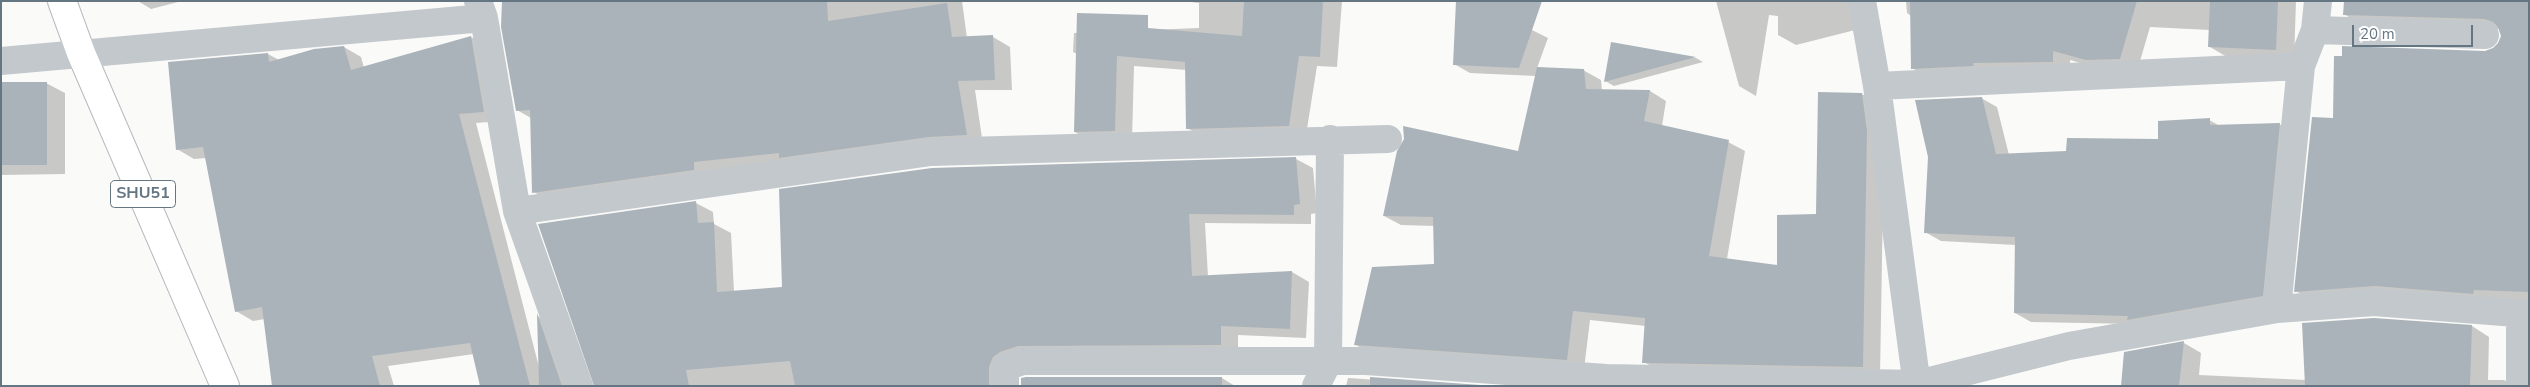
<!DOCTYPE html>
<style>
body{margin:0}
#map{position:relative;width:2530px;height:387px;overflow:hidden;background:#fafaf8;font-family:"Nunito Sans",sans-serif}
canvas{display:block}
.frame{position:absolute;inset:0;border:2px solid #657683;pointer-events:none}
.scale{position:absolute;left:2352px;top:25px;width:121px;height:22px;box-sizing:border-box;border:2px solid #657683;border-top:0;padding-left:6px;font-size:15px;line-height:18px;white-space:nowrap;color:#657683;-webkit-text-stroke:4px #fff;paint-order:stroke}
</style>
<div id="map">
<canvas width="2530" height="387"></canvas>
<div class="frame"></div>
<div class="scale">20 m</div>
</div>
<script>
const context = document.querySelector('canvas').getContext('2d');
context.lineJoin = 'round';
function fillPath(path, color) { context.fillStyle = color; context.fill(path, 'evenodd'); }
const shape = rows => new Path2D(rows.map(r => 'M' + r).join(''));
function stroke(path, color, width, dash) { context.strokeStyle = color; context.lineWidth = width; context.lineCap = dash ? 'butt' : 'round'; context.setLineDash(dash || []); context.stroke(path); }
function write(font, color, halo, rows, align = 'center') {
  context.font = font + ' "Nunito Sans",sans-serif'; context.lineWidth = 5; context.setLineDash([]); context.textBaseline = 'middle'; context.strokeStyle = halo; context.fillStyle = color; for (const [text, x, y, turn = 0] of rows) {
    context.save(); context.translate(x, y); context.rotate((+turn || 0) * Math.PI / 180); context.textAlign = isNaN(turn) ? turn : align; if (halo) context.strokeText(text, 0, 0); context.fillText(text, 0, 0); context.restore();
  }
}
fillPath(shape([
 [138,1,182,1,151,9],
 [596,1,962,1,967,38,993,37,1010,47,1012,90,975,90,983,145,551,202,534,192,531,118,517,110],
 [1182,1,1342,1,1337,67,1317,66,1306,135,1205,138,1187,128,1187,70,1134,66,1132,140,1092,142,1075,132,1077,54,1073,52,1074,33,1199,28,1199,3],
 [1716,1,1867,1,1867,27,1796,45,1778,35,1778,16,1769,15,1756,96,1739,86],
 [1906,1,2296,1,2294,60,2227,57,2210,47,2210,30,2150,27,2138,68,2105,70,2070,60,2070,72,1930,78,1912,68,1911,16,1907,13],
 [2529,1,2529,301,2313,302,2296,291,2334,120,2493,50,2500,43,2502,36,2500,29,2362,25,2344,14],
 [1456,16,1532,30,1548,38,1537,68,1583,70,1601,80,1602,91,1650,91,1666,101,1662,126,1728,142,1745,151,1727,259,1778,267,1817,216,1862,94,1879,104,1884,142,1880,376,1661,372,1644,362,1646,326,1590,320,1584,369,1372,354,1356,345,1435,265,1435,226,1401,225,1384,216,1519,152,1536,76,1470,73,1454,64],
 [471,37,488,47,501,121,476,123,539,367,538,316,554,325,575,386,481,386,474,354,388,366,394,386,284,386,265,319,253,321,236,311,206,158,194,159,177,149,169,63,268,54,279,60,344,47,361,57,364,68],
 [1612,44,1696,58,1703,62,1614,86,1605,81],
 [1,83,46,83,65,93,65,174,1,175],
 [1981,98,1997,107,2009,155,2067,152,2160,140,2209,120,2220,126,2279,124,2295,133,2278,304,2137,324,2031,322,2015,313,2016,245,1941,241,1925,232],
 [1296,159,1313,168,1317,213,1311,214,1311,224,1205,223,1208,277,1292,272,1309,282,1306,338,1238,335,1238,354,1036,355,1007,386,595,386,696,203,713,212,714,224,731,233,734,292,783,288],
 [2472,326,2489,337,2488,380,2504,380,2515,386,2122,386,2184,343,2201,353,2199,375,2306,380],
 [1222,378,1235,386,1021,386,1022,379],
 [1348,378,1470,386,1346,386]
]), '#0003');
fillPath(shape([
 [502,1,827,1,828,21,947,3,952,37,993,35,995,80,958,81,967,135,929,137,779,158,779,153,694,162,694,170,532,193,530,110,516,111,501,27],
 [1244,1,1323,1,1320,57,1299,56,1289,126,1186,129,1185,62,1117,56,1115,131,1074,132,1077,13,1148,15,1148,28,1242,36],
 [1456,1,1542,1,1519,68,1453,65],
 [1910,1,2137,1,2120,59,2086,60,2053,51,2053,62,1973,63,1974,66,1911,69],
 [2210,1,2278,1,2276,50,2208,47],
 [2344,1,2529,1,2528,292,2474,290,2473,294,2375,286,2294,292,2312,117,2333,118,2334,56,2342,56,2342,46,2485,51,2493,48,2498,43,2501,36,2498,27,2493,22,2485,19,2343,15],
 [471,36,484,112,459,114,530,386,480,386,470,343,372,356,380,386,272,386,262,307,235,312,203,147,176,150,168,62,268,53,269,62,314,49,344,46,351,70],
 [1611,42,1696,57,1604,82],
 [1537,67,1584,69,1586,89,1650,90,1644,121,1729,140,1709,256,1777,265,1777,215,1816,214,1818,92,1862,93,1867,131,1863,367,1642,363,1645,318,1573,311,1567,360,1354,345,1372,267,1434,264,1433,217,1383,216,1397,151,1404,139,1403,126,1518,151],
 [1,82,47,82,47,165,1,165],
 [1982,97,1996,154,2066,151,2067,138,2158,139,2158,121,2210,118,2210,125,2280,123,2263,296,2127,320,2128,316,2014,313,2015,237,1924,233,1928,157,1915,100],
 [1296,157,1300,204,1294,205,1294,215,1189,214,1192,276,1292,271,1290,329,1221,326,1221,345,1018,346,1000,352,993,357,989,367,989,386,795,386,790,361,686,370,689,386,594,386,538,224,696,201,698,223,714,222,717,292,782,287,779,189,932,168],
 [537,313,562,386,539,386],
 [2374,318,2472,325,2470,386,2305,386,2302,323],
 [2184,341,2179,386,2121,386,2124,352],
 [1026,377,1222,377,1222,386,1021,386,1021,378],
 [1370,377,1494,386,1370,386]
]), '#aab3b9');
const primary = shape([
 [62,1,81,53,225,386]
]);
stroke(primary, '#b5babe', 30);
stroke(shape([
 [478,1,484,18,517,211,579,386],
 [1862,1,1877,86,1917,386],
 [2315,30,2485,35],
 [1,61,484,18],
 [1877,86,2301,66],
 [517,211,931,152,1388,139],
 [2277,309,2301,66,2315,30,2318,1],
 [1005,386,1005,367,1023,361,1366,361,1606,378,1917,384,2069,346,2277,309,2374,302,2529,314],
 [1316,386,1328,362,1330,139],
 [2520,386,2520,313]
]), '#c3c8cc', 28);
stroke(primary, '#fff', 28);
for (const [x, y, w] of [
 [143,194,65]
]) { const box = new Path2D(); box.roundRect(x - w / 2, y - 13.5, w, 27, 4); context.fillStyle = '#fff'; context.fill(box); stroke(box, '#657683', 1); }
write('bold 16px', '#657683', null, [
 ["SHU51",143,194]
]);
</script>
